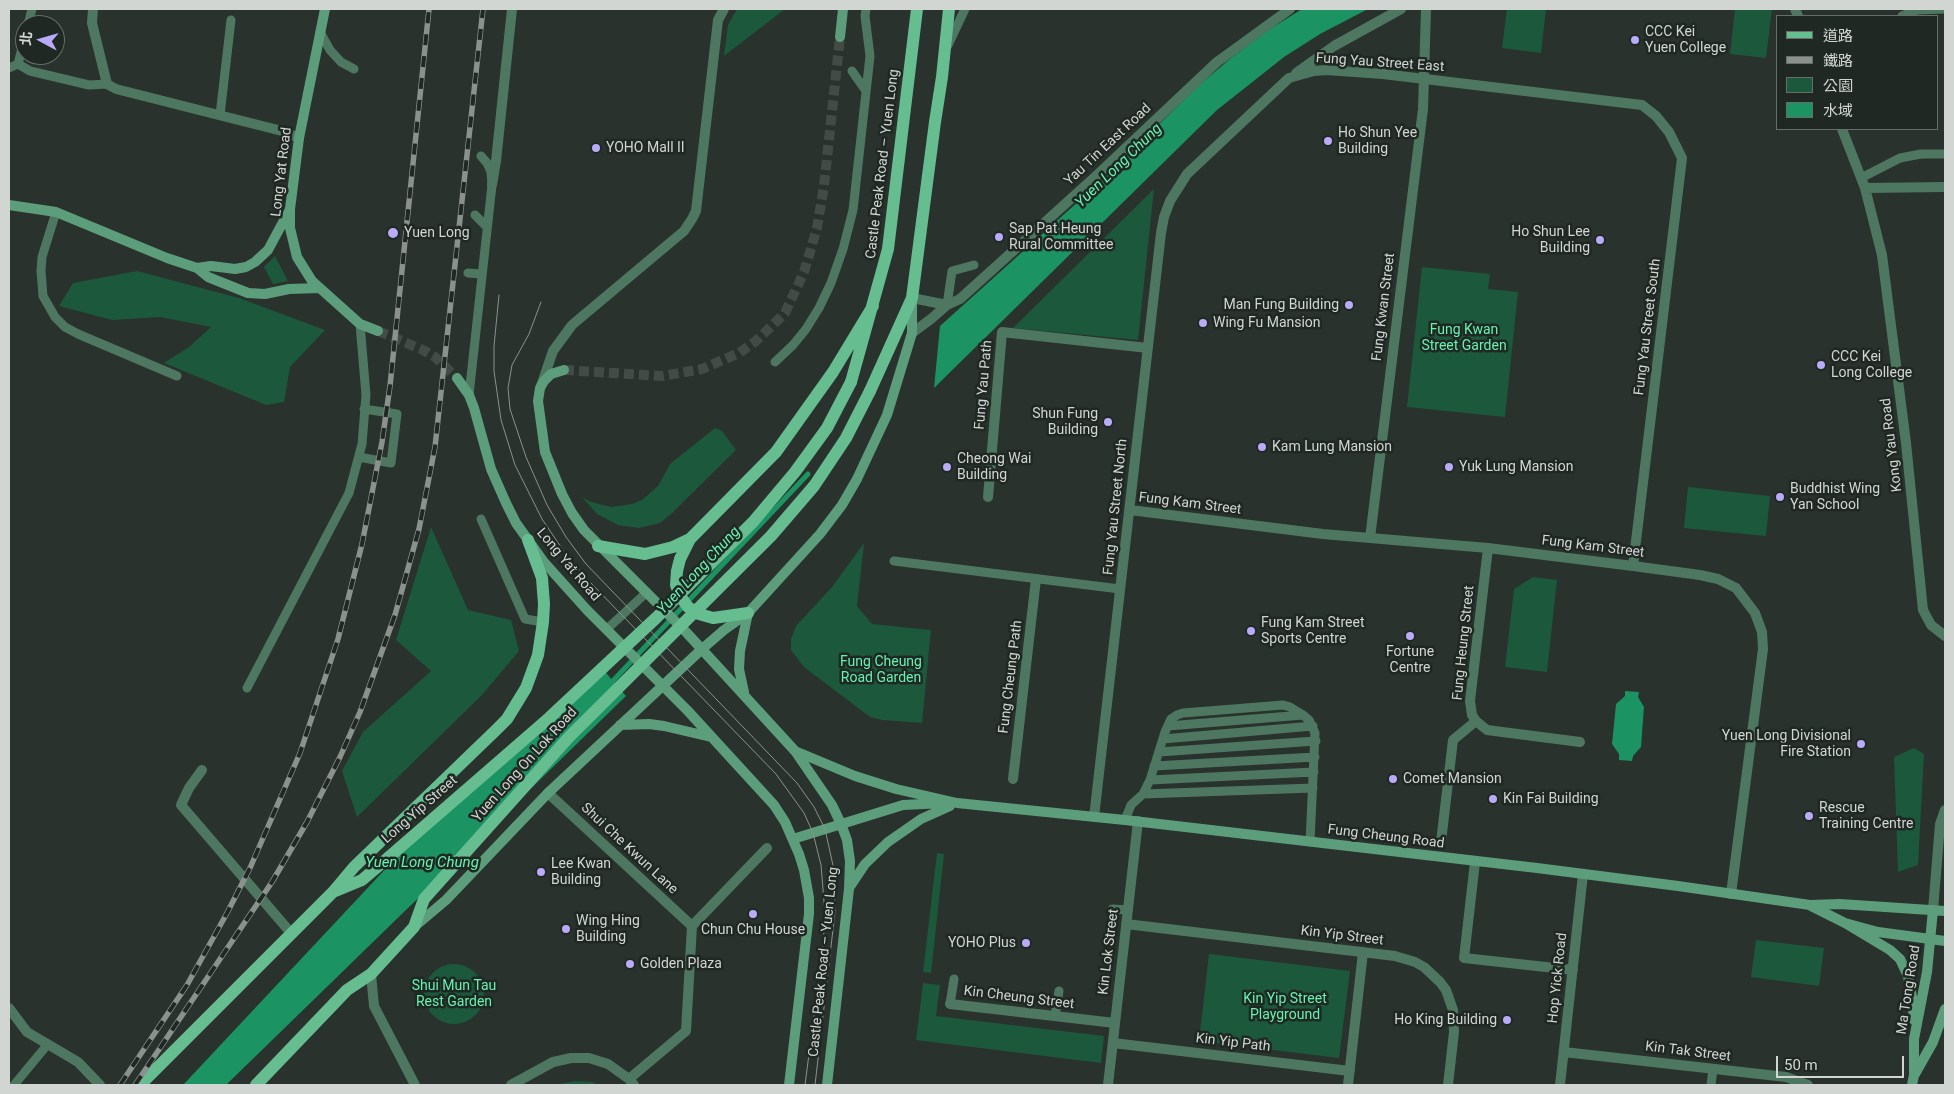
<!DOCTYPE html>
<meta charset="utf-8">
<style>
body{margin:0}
#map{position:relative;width:1954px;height:1094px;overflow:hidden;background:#29322d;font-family:Roboto,"Noto Sans TC",sans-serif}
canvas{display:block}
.frame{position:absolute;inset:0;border:10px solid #d1d6d3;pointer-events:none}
.legend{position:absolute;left:1776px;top:15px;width:162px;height:115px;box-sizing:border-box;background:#202823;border:1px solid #676e69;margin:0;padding:6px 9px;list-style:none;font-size:15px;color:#d1d6d3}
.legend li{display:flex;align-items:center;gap:10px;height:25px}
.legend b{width:25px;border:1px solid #676e69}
.north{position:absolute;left:15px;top:15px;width:50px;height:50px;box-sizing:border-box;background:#202823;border:1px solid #676e69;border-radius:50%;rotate:276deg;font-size:14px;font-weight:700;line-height:20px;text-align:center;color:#d1d6d3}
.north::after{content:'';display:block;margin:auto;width:18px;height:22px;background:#b9abf7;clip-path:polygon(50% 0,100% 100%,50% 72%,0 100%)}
.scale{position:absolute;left:1776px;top:1056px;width:128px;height:22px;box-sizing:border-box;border:2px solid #d1d6d3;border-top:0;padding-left:6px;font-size:15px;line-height:18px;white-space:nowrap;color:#d1d6d3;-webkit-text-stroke:4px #202823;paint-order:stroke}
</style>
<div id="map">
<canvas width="1954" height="1094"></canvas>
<div class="frame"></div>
<ul class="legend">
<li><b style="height:6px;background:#66bd90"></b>道路</li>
<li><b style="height:6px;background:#8b928e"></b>鐵路</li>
<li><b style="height:14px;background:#1c583c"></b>公園</li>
<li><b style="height:14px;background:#1b9362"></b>水域</li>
</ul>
<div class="north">北</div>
<div class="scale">50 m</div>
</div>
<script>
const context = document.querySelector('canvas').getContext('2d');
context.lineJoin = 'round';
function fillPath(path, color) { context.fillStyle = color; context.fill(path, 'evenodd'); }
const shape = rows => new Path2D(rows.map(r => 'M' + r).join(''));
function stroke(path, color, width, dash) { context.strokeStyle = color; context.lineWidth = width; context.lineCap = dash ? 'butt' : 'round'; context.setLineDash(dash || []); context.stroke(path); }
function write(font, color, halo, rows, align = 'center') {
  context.font = font + ' Roboto,sans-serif'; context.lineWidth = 5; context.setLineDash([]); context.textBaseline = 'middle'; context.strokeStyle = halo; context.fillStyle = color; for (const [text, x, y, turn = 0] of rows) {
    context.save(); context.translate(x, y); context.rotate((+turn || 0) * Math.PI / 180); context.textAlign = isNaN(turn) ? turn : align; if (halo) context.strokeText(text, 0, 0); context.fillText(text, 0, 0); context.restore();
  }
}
fillPath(shape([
 [737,9,785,9,724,56,728,25],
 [1507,9,1546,9,1541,53,1502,48],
 [1735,9,1772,9,1766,58,1730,54],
 [1154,189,1138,340,1013,328],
 [275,256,288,281,273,284,264,267],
 [1422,267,1490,274,1488,289,1518,292,1505,417,1407,407],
 [137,271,239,298,325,330,290,367,284,402,266,405,164,363,189,347,211,327,160,317,112,320,59,306,73,283],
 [715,428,722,431,736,450,671,514,660,523,639,528,618,525,597,514,582,497,591,502,611,507,632,504,642,500,658,486,670,464],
 [1688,487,1770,496,1766,536,1684,528],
 [431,527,468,610,511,620,519,651,482,695,357,817,342,771,363,732,431,671,396,640],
 [864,543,857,606,872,624,931,630,922,723,882,720,870,717,804,667,791,650,791,639,796,626,832,587],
 [1533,577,1557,580,1547,672,1505,667,1514,589],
 [1914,748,1924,754,1918,865,1898,872,1894,757],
 [937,853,944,854,931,973,923,972],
 [1756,940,1824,948,1819,986,1751,977],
 [1209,954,1350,971,1339,1058,1199,1041],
 '424 994a30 30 0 1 1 60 0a30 30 0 1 1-60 0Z',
 [923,983,940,985,936,1016,1104,1036,1101,1063,916,1040],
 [575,1081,592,1082,599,1085,554,1085]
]), '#1c583c');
fillPath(shape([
 [1302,9,1368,9,1320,34,1284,57,1217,110,934,388,940,326,1100,182,1197,87,1231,58,1267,31],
 [601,667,626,696,226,1085,183,1085,391,863],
 [1625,691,1639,692,1638,697,1644,707,1641,747,1633,756,1632,761,1619,760,1619,754,1612,744,1616,704,1625,696]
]), '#1b9362');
stroke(shape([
 [609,685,808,474]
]), '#1b9362', 5);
stroke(shape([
 [378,331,423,350,435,357,457,378],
 [564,370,662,376,702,369,739,353,756,341,785,313,804,272,817,228,824,186,840,37]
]), '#424b46', 10, [10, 5]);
stroke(shape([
 [1902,16,1917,10,1944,9],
 [28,25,32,9],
 [320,32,330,50,341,62,354,69],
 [948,45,965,9],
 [18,64,25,37],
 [9,68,18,64,30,71,89,85,107,84],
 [852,71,866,91],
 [220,115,231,20],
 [1861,178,1900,158,1921,154,1945,154],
 [56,212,42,257,41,271,43,296,55,317,65,327,78,334,177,376],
 [475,215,487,227],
 [468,273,481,274],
 [947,305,952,271,974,265],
 [775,362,793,345,806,329,819,308,831,283,843,249,853,210,870,56,865,16,866,9],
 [469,395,492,185,491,172,487,163,481,156],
 [359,457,391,463,397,414,364,409],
 [481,519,525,619,543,622],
 [894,561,1120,589],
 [607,629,646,593],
 [247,688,349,493,362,444,366,395,360,324],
 [1168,726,1303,715],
 [1163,739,1313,726],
 [1159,752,1316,741],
 [1154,766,1315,757],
 [1150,780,1314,772],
 [1143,794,1313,788],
 [1125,820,1131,805,1143,794,1150,780,1165,732,1171,719,1177,715,1183,713,1283,705,1290,707,1303,715,1309,720,1315,733,1310,842],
 [1112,909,1128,910],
 [950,1004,954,979],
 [1055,1016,1059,991],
 [14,1085,48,1044],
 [1711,1085,1713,1069]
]), '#4e7761', 9);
stroke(shape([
 [93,9,92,23,107,84,116,89,282,131,299,138],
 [1795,9,1798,16],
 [1296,73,1334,46,1401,9],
 [1842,129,1865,188,1882,255,1906,443,1923,610,1931,625,1945,636],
 [492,185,496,161,512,9],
 [1865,188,1945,187],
 [912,298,947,305],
 [912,333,931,319,947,305,960,299,1095,177,1217,62,1290,9],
 [541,386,553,351,572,325,684,231,692,219,696,211,718,20,724,9],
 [988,497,1002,332,1148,348],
 [1130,510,1323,534,1488,548,1633,566,1700,575,1718,579,1736,588,1755,613,1762,632,1763,649,1731,894],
 [1370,538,1423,109,1426,9],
 [1488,548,1470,701,1472,715,1476,721,1487,730,1580,742],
 [202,770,189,788,181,805,291,933],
 [1013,779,1036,579],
 [548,793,692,926],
 [1094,817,1161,233,1164,217,1170,201,1187,174,1289,78,1314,71,1326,70,1383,74,1642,105,1656,116,1669,132,1682,158,1633,566],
 [1441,842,1453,740,1476,721],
 [1475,862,1464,958,1573,970],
 [1933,910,1940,824,1945,810],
 [1126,924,1395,956,1415,962,1424,967,1440,982,1446,990,1453,1010,1454,1032,1448,1085],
 [371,974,374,1006,415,1085],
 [950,1004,1115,1023],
 [9,1008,27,1032,78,1062,100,1085],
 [1113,1043,1350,1071],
 [1564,1052,1786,1077,1808,1085],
 [629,1079,686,1031,692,926,767,848],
 [511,1085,553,1062,571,1058,589,1058,608,1064,629,1079,634,1085],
 [1108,1085,1138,821],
 [1348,1085,1363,952],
 [1560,1085,1583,874]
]), '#4e7761', 10);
stroke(shape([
 [325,9,299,138,290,209,290,228,297,257,312,281,360,324,378,331],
 [840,37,843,9],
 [9,205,56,212,167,258,197,268,208,277,248,293,265,294,289,289,319,288],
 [197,268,211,266,235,269,246,267,255,262,268,250,289,211],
 [564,370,551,374,544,381,540,388,538,401,545,452,562,494,572,513,584,530,686,632,795,751,832,805,841,824,847,840,850,861,849,889,827,1085],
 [457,378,469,395,474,408,491,469,506,503,516,523,543,561,587,610,687,710,774,805,785,822,799,854,804,870,809,898,809,914,789,1085],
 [744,692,739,669,740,651,748,613],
 [620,725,649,724,664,726,711,737],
 [795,751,855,776,896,789,957,803,1125,820,1537,868,1678,886,1810,905,1840,904,1945,911],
 [793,839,903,805,944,803],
 [849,888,865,864,888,842,921,819,950,806],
 [1811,906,1845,923,1878,932,1945,941],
 [1845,923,1890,950,1900,959,1908,976,1912,997,1914,1020],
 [414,927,446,900,548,793,702,649,724,630,748,613,820,534,842,505,857,479,887,415,912,333,912,298],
 [1915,1074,1933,1042,1945,1009],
 [1912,1085,1914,1075,1914,1039,1927,972,1933,910]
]), '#5c9e7c', 10);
stroke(shape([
 [851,382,888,249,917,9],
 [870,391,912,298,935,122,942,77,949,9],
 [598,546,645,554,673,547,690,539],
 [748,613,713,618,699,614,688,607,680,596,676,585,677,571,680,559,690,539,776,452,833,372,873,306],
 [333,892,354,867,496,730,507,719,526,688,538,655,543,622,544,604,542,578,528,540],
 [140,1085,333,892,362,880,389,857],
 [256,1085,347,990,371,974,414,927,424,899,449,871]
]), '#66bd90', 12);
stroke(shape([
 [499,295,494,346,494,371,501,420,515,465,542,519,565,553,588,580,776,774,804,813,813,833,821,865,825,914,823,946,805,1085],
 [541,302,529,334,512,365,508,388,510,409,526,457,547,505,566,537,586,564,797,783,814,807,825,829,834,870,835,912,815,1085]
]), '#8b928e', 1);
const rail = shape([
 [120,1085,187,985,227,913,250,868,300,753,338,639,362,544,382,442,390,386,429,9],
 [135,1085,272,882,307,822,340,757,360,712,395,615,419,529,435,447,483,9]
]);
stroke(rail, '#8b928e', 5.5);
stroke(rail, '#202823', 4, [11]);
stroke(shape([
 [389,857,549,718,656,618,753,522,795,472,827,428,851,382],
 [449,871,569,737,771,536,814,486,846,438,870,391]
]), '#66bd90', 12);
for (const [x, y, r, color] of [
 [1635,40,5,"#b9abf7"],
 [1328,141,5,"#b9abf7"],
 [596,148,5,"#b9abf7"],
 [393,233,6,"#b9abf7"],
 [999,237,5,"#b9abf7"],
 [1600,240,5,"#b9abf7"],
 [1349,305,5,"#b9abf7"],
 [1203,323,5,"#b9abf7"],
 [1821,365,5,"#b9abf7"],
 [1108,422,5,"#b9abf7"],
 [1262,447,5,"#b9abf7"],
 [947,467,5,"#b9abf7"],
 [1449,467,5,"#b9abf7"],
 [1780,497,5,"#b9abf7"],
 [1251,631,5,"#b9abf7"],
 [1410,636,5,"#b9abf7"],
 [1861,744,5,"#b9abf7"],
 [1393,779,5,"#b9abf7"],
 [1493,799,5,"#b9abf7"],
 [1809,816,5,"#b9abf7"],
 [541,872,5,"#b9abf7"],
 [753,914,5,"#b9abf7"],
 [566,929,5,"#b9abf7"],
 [1026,943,5,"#b9abf7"],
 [630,964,5,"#b9abf7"],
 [1507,1020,5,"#b9abf7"]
]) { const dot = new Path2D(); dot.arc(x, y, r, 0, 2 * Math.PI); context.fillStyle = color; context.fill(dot); stroke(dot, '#202823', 2); }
write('14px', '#d1d6d3', '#202823', [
 ["CCC Kei",1645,32],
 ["Yuen College",1645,48],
 ["Ho Shun Yee",1338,133],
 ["Building",1338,149],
 ["YOHO Mall II",606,148],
 ["Sap Pat Heung",1009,229],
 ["Rural Committee",1009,245],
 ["Ho Shun Lee",1590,232,"right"],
 ["Building",1590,248,"right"],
 ["Yuen Long",404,233],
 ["Man Fung Building",1339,305,"right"],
 ["Wing Fu Mansion",1213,323],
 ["CCC Kei",1831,357],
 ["Long College",1831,373],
 ["Shun Fung",1098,414,"right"],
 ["Building",1098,430,"right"],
 ["Kam Lung Mansion",1272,447],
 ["Cheong Wai",957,459],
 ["Building",957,475],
 ["Yuk Lung Mansion",1459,467],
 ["Buddhist Wing",1790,489],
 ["Yan School",1790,505],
 ["Fung Kam Street",1261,623],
 ["Sports Centre",1261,639],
 ["Fortune",1410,652,"center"],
 ["Centre",1410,668,"center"],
 ["Yuen Long Divisional",1851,736,"right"],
 ["Fire Station",1851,752,"right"],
 ["Comet Mansion",1403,779],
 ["Kin Fai Building",1503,799],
 ["Rescue",1819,808],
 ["Training Centre",1819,824],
 ["Lee Kwan",551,864],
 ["Building",551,880],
 ["Wing Hing",576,921],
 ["Building",576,937],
 ["Chun Chu House",753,930,"center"],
 ["YOHO Plus",1016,943,"right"],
 ["Golden Plaza",640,964],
 ["Ho King Building",1497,1020,"right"]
], 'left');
write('14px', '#d1d6d3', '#202823', [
 ["Fung Yau Street East",1380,63,4],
 ["Yau Tin East Road",1108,145,-43],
 ["Castle Peak Road – Yuen Long",883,164,-83],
 ["Long Yat Road",282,172,-83],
 ["Fung Kwan Street",1384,307,-83],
 ["Fung Yau Street South",1648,327,-83],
 ["Fung Yau Path",984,385,-85],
 ["Kong Yau Road",1892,445,-97],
 ["Fung Kam Street",1190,504,7],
 ["Fung Yau Street North",1116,507,-84],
 ["Fung Kam Street",1593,547,7],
 ["Long Yat Road",568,565,50],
 ["Fung Heung Street",1464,643,-84],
 ["Fung Cheung Path",1011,677,-83],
 ["Yuen Long On Lok Road",525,765,-48],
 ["Long Yip Street",420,810,-41],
 ["Fung Cheung Road",1386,837,7],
 ["Shui Che Kwun Lane",629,849,43],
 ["Kin Yip Street",1342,936,7],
 ["Kin Lok Street",1109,952,-83],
 ["Castle Peak Road – Yuen Long",824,962,-84],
 ["Hop Yick Road",1558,978,-84],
 ["Ma Tong Road",1909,990,-81],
 ["Kin Cheung Street",1019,998,7],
 ["Kin Yip Path",1233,1043,7],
 ["Kin Tak Street",1688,1052,7]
]);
write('14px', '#65f3b0', '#202823', [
 ["Fung Kwan",1464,330],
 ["Street Garden",1464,346],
 ["Fung Cheung",881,662],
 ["Road Garden",881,678],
 ["Shui Mun Tau",454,986],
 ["Rest Garden",454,1002],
 ["Kin Yip Street",1285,999],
 ["Playground",1285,1015]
]);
write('italic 15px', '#66f4b0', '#202823', [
 ["Yuen Long Chung",1119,166,-44],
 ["Yuen Long Chung",699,571,-47],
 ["Yuen Long Chung",422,863]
]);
</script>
